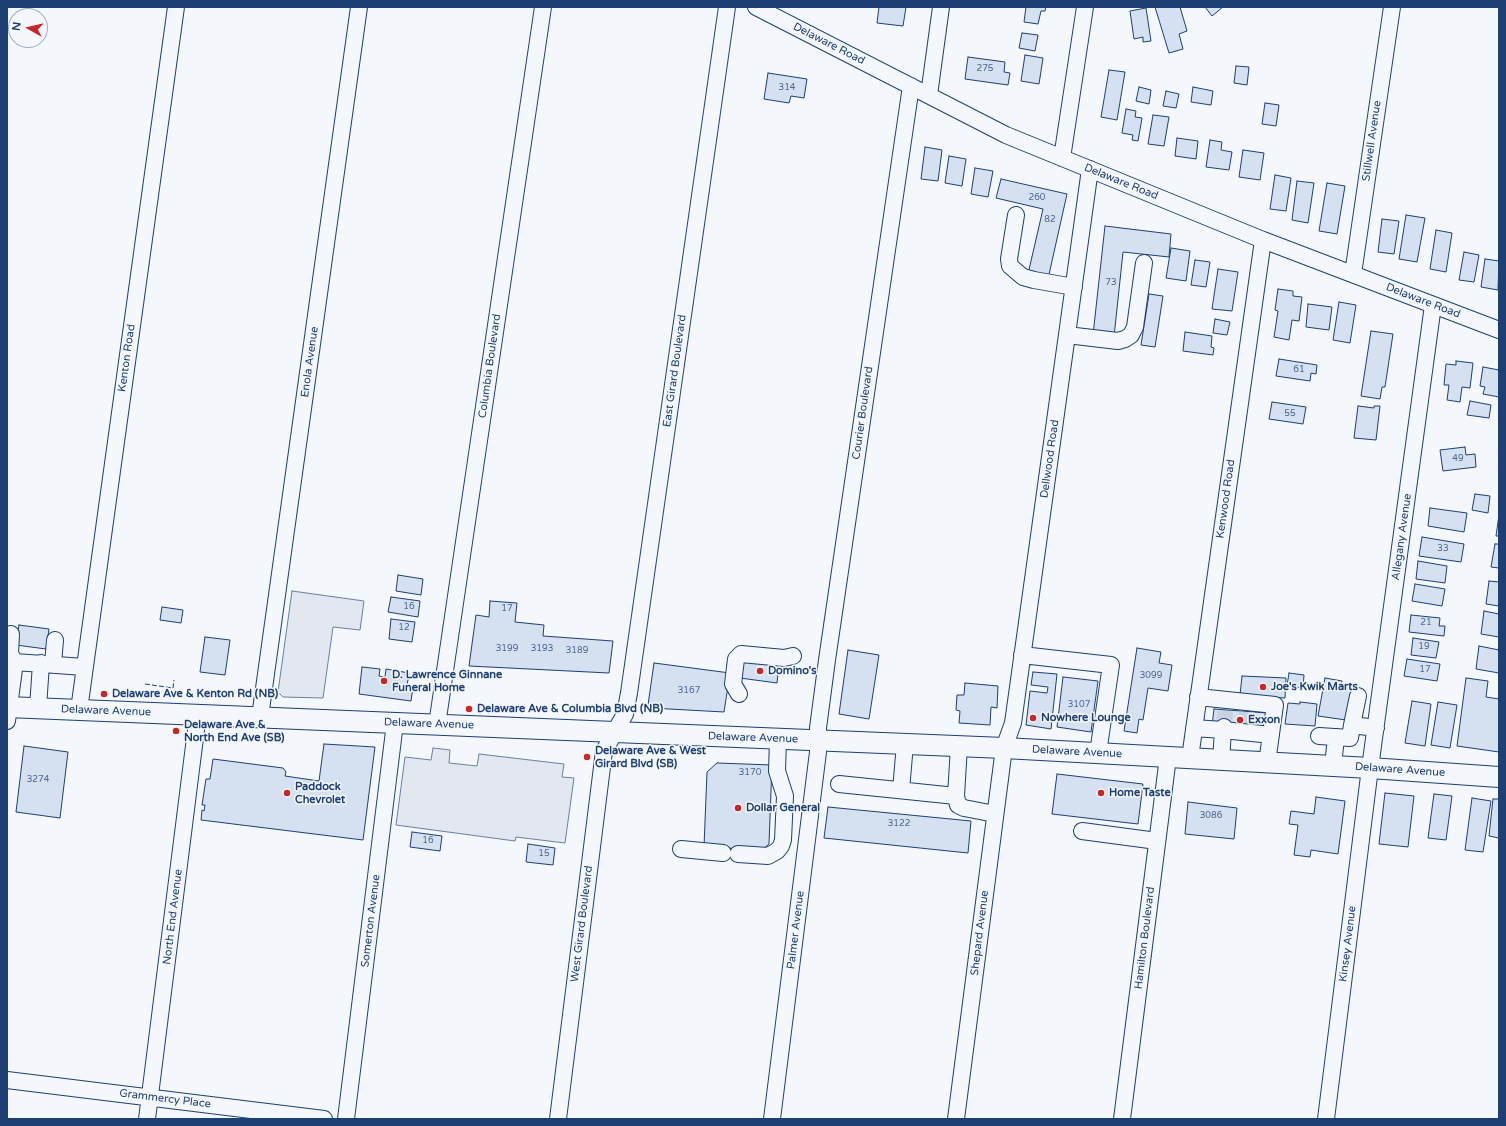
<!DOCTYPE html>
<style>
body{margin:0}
#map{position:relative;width:1506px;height:1126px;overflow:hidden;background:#f4f7fb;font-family:"Varela Round",sans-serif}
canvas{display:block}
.frame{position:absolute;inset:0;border:8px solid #1d3f73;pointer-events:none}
.north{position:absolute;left:8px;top:8px;width:40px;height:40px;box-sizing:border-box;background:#f4f7fb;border:1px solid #9eadc5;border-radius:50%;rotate:278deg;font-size:11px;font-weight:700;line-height:16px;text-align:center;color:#1d3f73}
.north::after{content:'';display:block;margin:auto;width:14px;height:18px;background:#c62828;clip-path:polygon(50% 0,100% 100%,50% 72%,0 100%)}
</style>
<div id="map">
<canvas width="1506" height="1126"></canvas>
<div class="frame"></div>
<div class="north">N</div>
</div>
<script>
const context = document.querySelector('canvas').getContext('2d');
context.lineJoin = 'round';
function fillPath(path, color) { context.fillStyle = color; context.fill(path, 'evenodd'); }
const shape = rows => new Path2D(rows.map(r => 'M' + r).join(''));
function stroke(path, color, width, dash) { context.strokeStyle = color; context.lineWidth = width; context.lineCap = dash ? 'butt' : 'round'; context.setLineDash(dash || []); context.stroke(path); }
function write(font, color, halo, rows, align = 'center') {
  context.font = font + ' "Varela Round",sans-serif'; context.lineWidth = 3; context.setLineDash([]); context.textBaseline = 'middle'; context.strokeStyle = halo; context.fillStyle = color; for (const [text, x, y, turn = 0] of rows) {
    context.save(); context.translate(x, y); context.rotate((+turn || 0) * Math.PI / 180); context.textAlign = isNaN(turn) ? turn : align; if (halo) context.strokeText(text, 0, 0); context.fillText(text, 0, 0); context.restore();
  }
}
const parking = shape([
 [292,591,364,601,360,630,333,627,323,698,283,697,278,692,292,591],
 [433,748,450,750,449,763,477,766,479,754,564,764,562,777,574,778,565,843,516,837,515,841,396,825,405,757,431,760,433,748]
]);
fillPath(parking, '#e3e8f0');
stroke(parking, '#687fa3', 1);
const building = shape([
 [879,7,906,7,903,26,877,23,879,7],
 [1026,7,1046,7,1045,11,1041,11,1038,24,1024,22,1026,7],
 [1155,7,1180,7,1187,31,1179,34,1183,49,1169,53,1155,7],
 [1205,7,1223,7,1212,16,1205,7],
 [1146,8,1151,41,1143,42,1143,37,1134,39,1130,11,1146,8],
 [1022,33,1038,35,1035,51,1019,48,1022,33],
 [1025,55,1043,58,1039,84,1021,81,1025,55],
 [968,57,1005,62,1004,72,1010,73,1008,85,965,79,968,57],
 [1236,66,1249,67,1247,85,1234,83,1236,66],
 [1109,70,1125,72,1117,120,1101,117,1109,70],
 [768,73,807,79,804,98,791,96,789,103,764,99,768,73],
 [1139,87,1151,90,1149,104,1136,101,1139,87],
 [1193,87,1213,91,1211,105,1191,102,1193,87],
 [1166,91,1179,94,1176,108,1163,106,1166,91],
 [1265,103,1279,105,1276,126,1262,124,1265,103],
 [1126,109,1136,111,1135,117,1142,118,1138,141,1132,140,1133,135,1122,133,1126,109],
 [1153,115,1169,117,1164,146,1148,144,1153,115],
 [1177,138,1198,141,1196,159,1175,156,1177,138],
 [1210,140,1222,142,1221,150,1232,152,1229,170,1206,167,1210,140],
 [925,147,942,150,938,181,921,179,925,147],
 [1243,150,1264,153,1260,180,1239,177,1243,150],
 [949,156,966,159,962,186,945,183,949,156],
 [975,168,993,171,988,197,971,194,975,168],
 [1275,175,1291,178,1286,211,1270,209,1275,175],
 [1001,179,1067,194,1048,279,1028,274,1043,209,996,198,1001,179],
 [1297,181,1314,183,1308,223,1292,220,1297,181],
 [1327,183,1345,186,1337,234,1319,231,1327,183],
 [1406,215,1425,218,1417,262,1399,259,1406,215],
 [1382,219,1399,221,1394,254,1378,252,1382,219],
 [1105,226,1171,234,1169,257,1123,252,1114,337,1093,335,1105,226],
 [1436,230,1452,233,1446,272,1430,269,1436,230],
 [1171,248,1190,251,1186,281,1166,278,1171,248],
 [1464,252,1479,255,1474,282,1459,280,1464,252],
 [1485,259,1499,261,1498,290,1481,287,1485,259],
 [1195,260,1210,262,1206,287,1191,285,1195,260],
 [1218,269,1238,272,1232,311,1212,309,1218,269],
 [1278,289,1293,291,1293,296,1302,297,1299,321,1292,320,1289,340,1274,337,1278,311,1275,310,1278,289],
 [1149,294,1163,296,1155,347,1141,345,1149,294],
 [1339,302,1356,305,1350,343,1333,340,1339,302],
 [1308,304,1332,307,1329,330,1306,327,1308,304],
 [1215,319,1230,322,1227,335,1213,333,1215,319],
 [1371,331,1393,334,1385,387,1382,387,1380,399,1361,396,1371,331],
 [1185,332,1212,336,1211,347,1214,348,1213,355,1183,351,1185,332],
 [1279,359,1317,365,1316,374,1311,373,1310,381,1276,376,1279,359],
 [1456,361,1473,363,1470,388,1462,387,1460,402,1447,400,1449,385,1444,385,1446,364,1456,365,1456,361],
 [1483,367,1499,370,1499,397,1483,394,1485,387,1480,386,1483,367],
 [1470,401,1491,405,1489,418,1467,415,1470,401],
 [1272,402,1306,407,1303,424,1269,419,1272,402],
 [1358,406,1374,408,1374,406,1380,406,1376,440,1354,438,1358,406],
 [1465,447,1466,455,1475,454,1476,467,1443,471,1440,450,1465,447],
 [1475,494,1490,496,1488,513,1472,510,1475,494],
 [1430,508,1467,513,1464,532,1428,526,1430,508],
 [1499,515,1499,536,1496,536,1499,515],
 [1422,537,1464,544,1461,562,1419,556,1422,537],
 [1495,544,1499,544,1499,568,1491,567,1495,544],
 [1418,561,1447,566,1445,583,1416,579,1418,561],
 [398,575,423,579,421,595,396,591,398,575],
 [1489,581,1499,582,1499,606,1486,604,1489,581],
 [1415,584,1445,589,1442,606,1412,601,1415,584],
 [391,597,420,601,418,617,388,612,391,597],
 [490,601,517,603,515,622,544,625,543,636,613,641,609,673,469,666,476,615,489,617,490,601],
 [162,607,183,610,181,623,160,620,162,607],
 [1484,611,1499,614,1499,637,1481,634,1484,611],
 [1411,615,1440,618,1439,626,1445,626,1444,636,1409,632,1411,615],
 [391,619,415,622,412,642,389,639,391,619],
 [19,625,49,629,46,649,16,645,19,625],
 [205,637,230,640,225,675,200,672,205,637],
 [1413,638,1439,642,1436,658,1411,655,1413,638],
 [1479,646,1499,650,1499,673,1476,669,1479,646],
 [1137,648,1161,652,1159,663,1172,665,1168,691,1148,688,1143,720,1139,719,1137,733,1124,731,1137,648],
 [848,650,879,655,869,719,839,714,848,650],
 [742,659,779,664,777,683,740,678,742,659],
 [1407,659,1440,664,1437,681,1404,676,1407,659],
 [654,663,730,673,724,712,651,708,648,705,654,663],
 [362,667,380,669,379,676,385,677,386,669,409,673,407,686,413,687,411,701,359,694,362,667],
 [1033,672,1057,674,1051,729,1026,725,1030,691,1047,693,1048,687,1031,685,1033,672],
 [1289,673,1304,675,1303,688,1287,686,1289,673],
 [1242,676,1286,678,1285,698,1240,695,1242,676],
 [1063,677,1098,681,1091,732,1057,727,1063,677],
 [1325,678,1342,681,1341,685,1352,686,1346,720,1318,716,1325,678],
 [1466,678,1488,681,1486,697,1499,699,1499,752,1457,746,1466,678],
 [965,683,998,686,997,708,991,707,990,725,959,723,960,711,956,710,957,695,964,695,965,683],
 [1412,701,1431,704,1425,746,1405,743,1412,701],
 [1300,702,1317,704,1315,726,1285,724,1288,703,1300,704,1300,702],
 [1438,702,1457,705,1450,748,1431,745,1438,702],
 [1214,709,1268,713,1267,729,1212,726,1214,709],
 [324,744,375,747,363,840,201,820,202,810,204,811,205,805,202,805,206,779,210,779,213,759,283,768,286,772,285,776,319,781,324,744],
 [24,746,68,752,60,818,16,812,24,746],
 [717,763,772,765,769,844,762,850,704,847,707,772,717,763],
 [1057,774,1143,784,1138,824,1052,814,1057,774],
 [1385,793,1414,796,1408,847,1379,844,1385,793],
 [1434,794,1452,796,1446,840,1428,838,1434,794],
 [1316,797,1345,801,1338,854,1311,850,1310,857,1294,855,1298,825,1289,824,1291,811,1314,814,1316,797],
 [1472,798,1491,801,1483,852,1465,850,1472,798],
 [1493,799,1499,799,1499,838,1489,836,1493,799],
 [1188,802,1237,808,1234,839,1185,834,1188,802],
 [828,807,971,821,968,853,824,838,828,807],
 [412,832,442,836,440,851,410,847,412,832],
 [528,844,555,848,553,865,526,862,528,844]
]);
fillPath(building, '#d5e0f0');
stroke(building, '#1d3f73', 1);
stroke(shape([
 [1224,727,1225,710],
 [1246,728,1247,712]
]), '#c9d2e0', 16, [16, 8]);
const minor = shape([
 [756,7,1006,135,1263,240,1499,330],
 [929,95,941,7],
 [1062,158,1085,7],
 [1016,215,1009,259,1010,266,1023,277,1034,280,1074,287],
 [1353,274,1392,7],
 [1067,335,1118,341,1125,339,1131,335,1135,327,1144,263],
 [11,634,10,654,15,662],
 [1022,655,1111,665,1098,753],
 [53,664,55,640],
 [739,694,733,684,736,659,741,654,784,658,793,656],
 [1198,697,1275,705,1267,763],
 [38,708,41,663],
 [79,710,176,7],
 [260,717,359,7],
 [7,721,15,662,84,667],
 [437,725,543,7],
 [1352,725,1358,696],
 [1194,728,1223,730,1224,727],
 [1319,736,1350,738,1352,725,1376,728],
 [959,746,956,796,958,805,964,808,995,814],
 [1190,758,1263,240],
 [1221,761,1223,730,1271,735],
 [1333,766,1336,737],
 [839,784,956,796],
 [901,790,905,744],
 [1082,831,1157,841],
 [681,849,723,853],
 [738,854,768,856,777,851,781,846,783,840,785,796,777,771,778,739],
 [7,1080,324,1119],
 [147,1119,198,714],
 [346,1119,395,723],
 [558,1119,604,751,625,714,629,693,727,7],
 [772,1119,818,752,818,728,827,660,911,86],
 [956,1119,1004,748,1013,723,1090,169],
 [1122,1119,1168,757],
 [1326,1119,1370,768,1433,305]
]);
const major = shape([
 [7,707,1004,748,1370,768,1499,777]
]);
stroke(minor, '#1d3f73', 18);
stroke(major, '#1d3f73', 22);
stroke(minor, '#f4f7fb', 16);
stroke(major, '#f4f7fb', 20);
stroke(shape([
 [145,684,173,688,174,680]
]), '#1d3f73', 1, [5, 2]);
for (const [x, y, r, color] of [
 [760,671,4,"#c62828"],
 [384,681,4,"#c62828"],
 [1263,687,4,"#c62828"],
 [104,694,4,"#c62828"],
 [469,709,4,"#c62828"],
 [1033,718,4,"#c62828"],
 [1240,720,4,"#c62828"],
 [176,731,4,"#c62828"],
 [587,757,4,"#c62828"],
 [287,793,4,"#c62828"],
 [1101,793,4,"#c62828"],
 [738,808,4,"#c62828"]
]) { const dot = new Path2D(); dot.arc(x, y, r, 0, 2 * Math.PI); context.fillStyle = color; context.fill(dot); stroke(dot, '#f4f7fb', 1.5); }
write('9px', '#4b6792', null, [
 ["275",985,69],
 ["314",787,88],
 ["260",1037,198],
 ["82",1050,220],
 ["73",1111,283],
 ["61",1299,370],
 ["55",1290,414],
 ["49",1458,459],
 ["33",1443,549],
 ["16",409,607],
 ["17",507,609],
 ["21",1426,623],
 ["12",404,628],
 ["19",1424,647],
 ["3199",507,649],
 ["3193",542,649],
 ["3189",577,651],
 ["17",1425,670],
 ["3099",1151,676],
 ["3167",689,691],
 ["3107",1079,705],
 ["3170",750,773],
 ["3274",38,780],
 ["3086",1211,816],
 ["3122",899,824],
 ["16",428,841],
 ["15",544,854]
]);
write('11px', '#1d3f73', '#f4f7fb', [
 ["Delaware Road",829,44,27],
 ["Stillwell Avenue",1372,141,-82],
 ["Delaware Road",1121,182,22],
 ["Delaware Road",1423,301,21],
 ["Kenton Road",127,358,-82],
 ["Enola Avenue",310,362,-82],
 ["Columbia Boulevard",490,366,-82],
 ["East Girard Boulevard",675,371,-82],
 ["Courier Boulevard",863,413,-82],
 ["Dellwood Road",1050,459,-82],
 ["Kenwood Road",1226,499,-82],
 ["Allegany Avenue",1402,537,-82],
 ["Delaware Avenue",106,711,2],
 ["Delaware Avenue",429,724,2],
 ["Delaware Avenue",753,738,2],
 ["Delaware Avenue",1077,752,3],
 ["Delaware Avenue",1400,770,4],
 ["North End Avenue",173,917,-83],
 ["Somerton Avenue",371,921,-83],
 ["West Girard Boulevard",582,924,-83],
 ["Palmer Avenue",796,930,-83],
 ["Shepard Avenue",980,933,-83],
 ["Hamilton Boulevard",1145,938,-83],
 ["Kinsey Avenue",1348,944,-83],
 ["Grammercy Place",165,1099,7]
]);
write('bold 11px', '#1d3f73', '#f4f7fb', [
 ["Domino's",768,671],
 ["D. Lawrence Ginnane",392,675],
 ["Funeral Home",392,688],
 ["Joe's Kwik Marts",1271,687],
 ["Delaware Ave & Kenton Rd (NB)",112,694],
 ["Delaware Ave & Columbia Blvd (NB)",477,709],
 ["Nowhere Lounge",1041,718],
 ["Exxon",1248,720],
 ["Delaware Ave &",184,725],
 ["North End Ave (SB)",184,738],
 ["Delaware Ave & West",595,751],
 ["Girard Blvd (SB)",595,764],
 ["Paddock",295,787],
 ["Chevrolet",295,800],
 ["Home Taste",1109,793],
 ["Dollar General",746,808]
], 'left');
</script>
